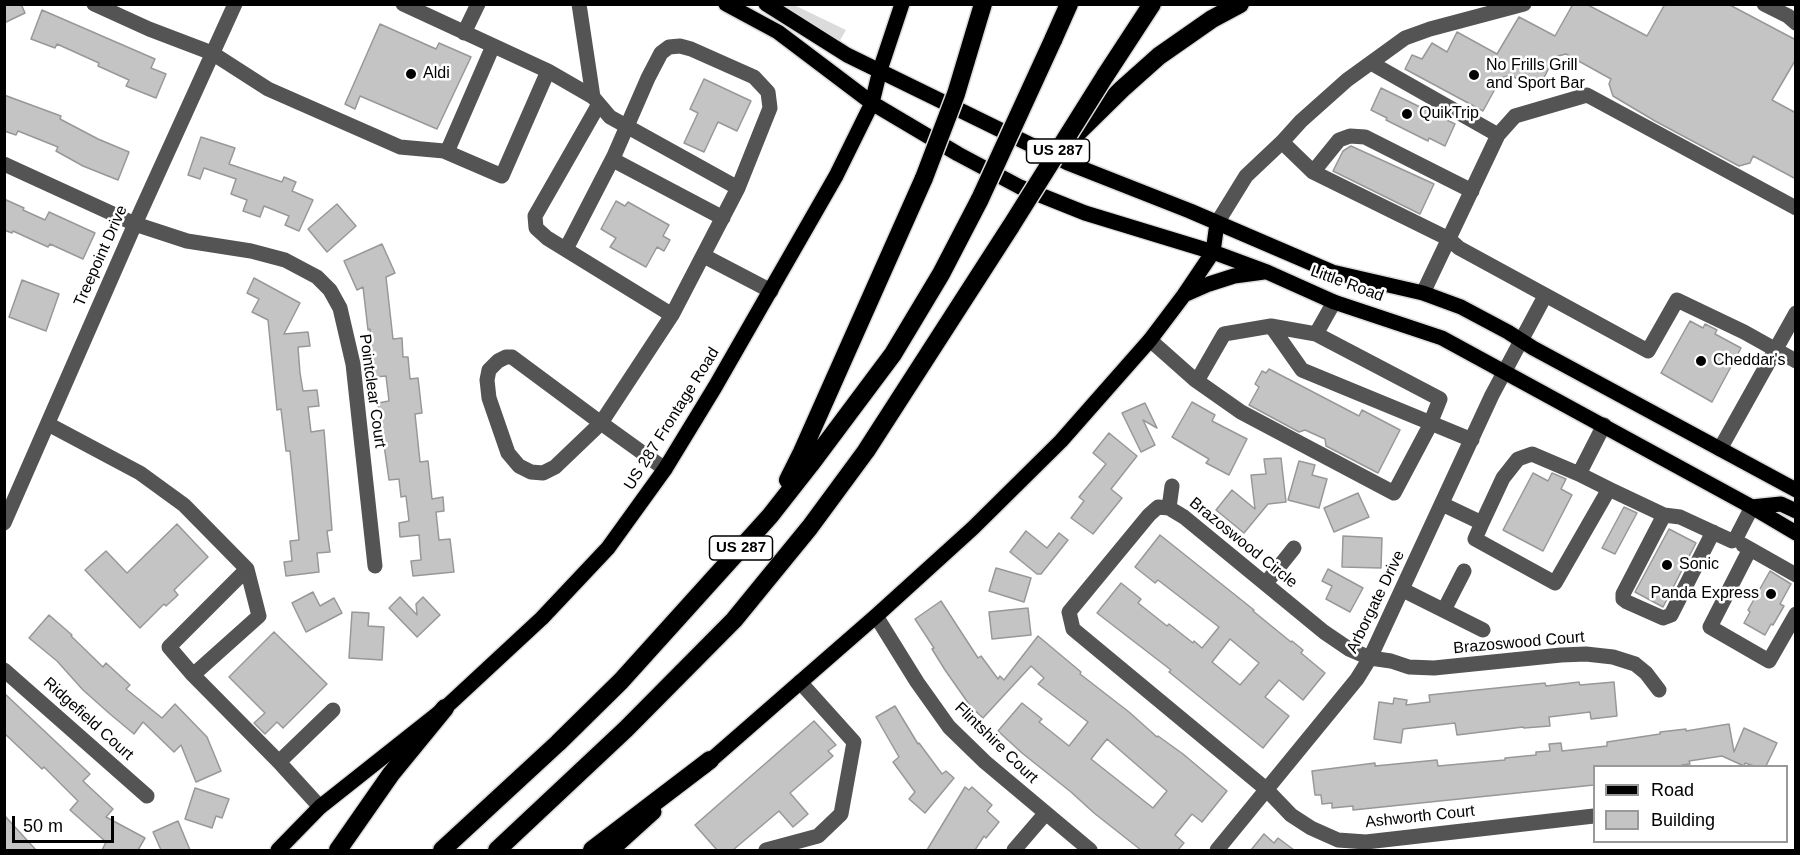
<!DOCTYPE html>
<style>
body{margin:0}
#map{position:relative;width:1800px;height:855px;overflow:hidden;background:#fff;font-family:Arial,sans-serif}
canvas{display:block}
.frame{position:absolute;inset:0;border:6px solid #000;pointer-events:none}
.legend{position:absolute;left:1593px;top:765px;width:195px;height:78px;box-sizing:border-box;background:#fff;border:2px solid #999;margin:0;padding:8px 10px;list-style:none;font-size:18px;color:#000}
.legend li{display:flex;align-items:center;gap:12px;height:30px}
.legend b{width:30px;border:2px solid #999}
.scale{position:absolute;left:12px;top:816px;width:102px;height:27px;box-sizing:border-box;border:3px solid #000;border-top:0;padding-left:8px;font-size:18px;line-height:21px;white-space:nowrap;color:#000;-webkit-text-stroke:4px #fff;paint-order:stroke}
</style>
<div id="map">
<canvas width="1800" height="855"></canvas>
<div class="frame"></div>
<ul class="legend">
<li><b style="height:8px;background:#000"></b>Road</li>
<li><b style="height:16px;background:#c4c4c4"></b>Building</li>
</ul>
<div class="scale">50 m</div>
</div>
<script>
const context = document.querySelector('canvas').getContext('2d');
context.lineJoin = 'round';
function fillPath(path, color) { context.fillStyle = color; context.fill(path, 'evenodd'); }
const shape = rows => new Path2D(rows.map(r => 'M' + r).join(''));
function stroke(path, color, width, dash) { context.strokeStyle = color; context.lineWidth = width; context.lineCap = dash ? 'butt' : 'round'; context.setLineDash(dash || []); context.stroke(path); }
function write(font, color, halo, rows, align = 'center') {
  context.font = font + ' Arial,sans-serif'; context.lineWidth = 5; context.setLineDash([]); context.textBaseline = 'middle'; context.strokeStyle = halo; context.fillStyle = color; for (const [text, x, y, turn = 0] of rows) {
    context.save(); context.translate(x, y); context.rotate((+turn || 0) * Math.PI / 180); context.textAlign = isNaN(turn) ? turn : align; if (halo) context.strokeText(text, 0, 0); context.fillText(text, 0, 0); context.restore();
  }
}
fillPath(shape([
 [759,5,794,5,846,30,839,42]
]), '#dbdbdb');
const building = shape([
 [4,4,21,4,25,13,4,23,4,4],
 [1573,4,1586,4,1647,36,1665,4,1728,4,1796,40,1796,59,1772,100,1796,113,1796,179,1753,156,1750,163,1739,166,1655,121,1613,96,1609,84,1611,79,1566,54,1554,57,1542,82,1529,86,1511,75,1501,78,1483,111,1405,69,1412,55,1422,59,1432,43,1447,52,1457,32,1497,54,1519,17,1555,36,1573,4],
 [42,10,155,59,151,68,166,74,156,98,126,86,129,80,98,66,99,63,57,44,55,48,31,39,42,10],
 [380,24,436,49,439,43,471,57,437,129,360,96,355,109,345,104,380,24],
 [704,79,751,101,737,131,718,122,704,152,684,143,698,113,690,109,704,79],
 [1381,88,1455,124,1445,146,1429,138,1428,141,1386,120,1387,118,1371,110,1381,88],
 [4,95,61,116,60,119,98,139,129,152,118,180,83,166,56,151,58,147,18,131,16,135,4,131,4,95],
 [201,137,235,148,229,164,282,182,284,177,296,182,292,191,313,200,299,231,285,225,289,216,264,206,260,217,243,211,247,200,231,194,236,179,204,168,200,179,188,175,201,137],
 [1351,146,1434,184,1420,214,1333,171,1343,151,1351,146],
 [4,199,24,208,23,210,45,220,49,212,95,233,83,259,50,244,48,247,13,231,12,233,4,230,4,199],
 [616,201,625,206,628,202,669,225,663,236,670,240,664,251,657,247,646,267,610,247,616,238,601,229,616,201],
 [337,204,356,226,327,252,308,229,337,204],
 [382,244,395,273,386,277,393,339,402,338,403,357,408,357,410,379,418,378,422,413,415,414,420,462,428,461,432,499,443,497,444,511,436,512,439,540,450,539,454,572,413,576,411,561,421,560,419,535,400,537,399,523,409,521,406,496,401,497,399,479,389,480,378,403,389,401,386,376,374,377,370,329,368,330,363,287,357,290,344,261,382,244],
 [254,278,300,303,284,334,308,332,310,346,298,347,300,373,303,391,317,390,319,406,308,407,311,432,324,430,332,530,327,531,330,552,317,553,319,572,286,576,284,562,292,561,290,541,299,540,290,451,286,451,281,409,277,410,268,320,252,312,259,299,247,293,254,278],
 [22,280,59,294,46,331,9,317,22,280],
 [1690,321,1703,328,1705,324,1717,330,1715,334,1741,348,1712,402,1661,373,1690,321],
 [1269,369,1359,416,1362,410,1400,430,1378,473,1326,446,1325,439,1305,430,1299,432,1249,405,1259,387,1255,384,1262,371,1266,373,1269,369],
 [1192,402,1215,415,1212,421,1247,439,1229,475,1206,463,1209,459,1172,437,1192,402],
 [1145,403,1157,428,1143,420,1155,445,1141,452,1122,413,1145,403],
 [1109,433,1137,456,1111,489,1122,498,1093,534,1071,518,1084,501,1079,497,1106,464,1093,453,1109,433],
 [1281,458,1286,502,1268,504,1244,533,1216,510,1232,490,1255,509,1251,475,1266,474,1264,459,1281,458],
 [1299,461,1315,465,1312,475,1327,479,1319,508,1288,500,1299,461],
 [1533,473,1548,481,1552,473,1566,479,1561,489,1572,495,1543,551,1503,530,1533,473],
 [1358,493,1369,517,1334,532,1324,508,1358,493],
 [1624,507,1637,513,1615,554,1602,548,1624,507],
 [177,524,208,557,174,590,178,595,166,606,164,604,140,628,85,570,106,551,127,573,177,524],
 [1669,529,1696,543,1663,607,1635,592,1669,529],
 [1026,531,1047,548,1059,533,1068,540,1041,574,1037,574,1010,552,1026,531],
 [1160,535,1254,610,1253,611,1291,642,1292,641,1303,650,1301,653,1325,673,1303,700,1279,680,1265,697,1289,716,1263,748,1169,672,1171,670,1097,613,1121,583,1141,599,1138,603,1167,626,1169,624,1193,643,1194,641,1202,648,1219,627,1158,580,1155,583,1135,567,1160,535],
 [1230,639,1259,663,1240,685,1212,662,1230,639],
 [1343,536,1382,538,1381,568,1342,567,1343,536],
 [996,568,1031,578,1024,602,989,591,996,568],
 [1328,569,1363,588,1350,612,1326,599,1332,586,1322,581,1328,569],
 [1770,571,1791,584,1780,604,1784,606,1773,625,1771,624,1765,635,1744,623,1750,612,1748,610,1770,571],
 [313,592,320,606,334,598,342,613,306,632,292,603,313,592],
 [400,597,417,615,416,604,423,597,440,615,417,637,389,608,400,597],
 [941,601,978,658,981,656,998,679,1000,676,1004,680,1038,636,1081,672,1080,674,1129,712,1157,737,1158,736,1183,754,1227,791,1202,822,1192,814,1175,835,1184,843,1178,850,1141,850,1094,813,1071,792,1022,753,998,731,1022,703,1042,719,1039,722,1069,746,1088,722,1038,684,1044,678,1031,666,983,718,971,707,945,670,932,649,934,648,915,619,941,601],
 [1107,739,1167,791,1153,808,1091,759,1107,739],
 [1028,608,1031,635,992,639,989,612,1028,608],
 [352,612,369,613,368,626,384,627,382,660,349,658,352,612],
 [49,615,72,635,71,636,103,667,106,663,130,685,126,689,162,718,175,704,207,737,221,771,196,782,181,745,174,752,143,722,134,734,110,714,83,690,57,661,29,638,49,615],
 [274,632,327,684,283,728,277,722,265,734,254,723,265,713,229,677,274,632],
 [1579,682,1580,685,1614,682,1617,716,1591,719,1590,712,1549,717,1550,726,1524,728,1523,727,1457,735,1455,723,1403,729,1401,743,1374,739,1379,702,1393,704,1394,698,1407,700,1406,705,1430,702,1429,695,1545,683,1546,686,1579,682],
 [4,693,90,774,83,781,113,809,106,817,145,838,138,850,102,850,106,842,70,810,78,801,44,767,42,769,4,733,4,693],
 [895,706,918,744,919,743,942,774,946,771,954,778,925,813,909,799,915,792,893,762,899,757,876,717,895,706],
 [814,721,836,745,828,751,833,756,790,793,808,814,793,827,779,811,733,850,717,850,695,825,814,721],
 [1729,724,1734,752,1744,728,1777,743,1766,766,1754,766,1745,763,1744,766,1722,756,1689,761,1690,764,1682,765,1682,766,1594,766,1594,785,1353,810,1353,806,1332,808,1332,803,1322,804,1321,795,1315,795,1312,771,1375,763,1375,766,1437,760,1438,766,1505,760,1505,758,1536,755,1536,752,1550,751,1549,744,1561,743,1562,751,1607,746,1607,742,1660,734,1660,732,1686,729,1686,731,1729,724],
 [965,787,969,790,972,787,992,805,987,811,999,822,986,838,984,836,975,850,927,850,965,787],
 [195,788,229,799,222,818,216,816,212,828,185,819,195,788],
 [4,815,36,850,4,850,4,815],
 [178,821,190,850,161,850,153,832,178,821],
 [1264,834,1274,843,1278,838,1294,850,1251,850,1264,834]
]);
fillPath(building, '#c4c4c4');
stroke(building, '#989898', 1.5);
const major = shape([
 [726,4,778,32,872,103,958,154,1020,187,1085,213,1213,252,1267,272,1334,302,1442,338,1752,507,1796,533],
 [766,4,847,55,1068,163,1190,211,1332,272,1423,293,1461,307,1508,332,1533,348,1796,490],
 [1184,295,1209,284,1234,276,1264,272],
 [1752,507,1781,504,1796,511],
 [703,767,876,616,973,528,1061,441,1150,340,1184,295,1213,252,1217,223],
 [278,850,320,807,445,708,542,618,608,548,665,469,715,387,836,176,872,103,880,70,902,4],
 [612,850,654,812]
]);
const highway = shape([
 [1053,40,1069,4],
 [1105,76,1152,4],
 [1067,143,1122,89,1159,56,1212,19,1240,4],
 [788,480,802,452,924,178],
 [338,850,391,774,445,708],
 [442,850,558,743,621,681,770,516,810,465,893,354,941,274,980,199],
 [497,850,626,729,734,620,810,527,866,451,1011,226],
 [592,850,710,760]
]);
stroke(major, '#dbdbdb', 18);
stroke(highway, '#dbdbdb', 21);
stroke(shape([
 [94,4,149,29,212,53,268,89,400,147,444,151,502,176,548,71],
 [403,4,548,71,593,97,610,117,738,188,672,315,601,423,555,467,543,473,531,472,519,466,508,453,489,398,487,380,489,370,498,361,506,357,512,357,601,423,665,469],
 [579,4,593,97],
 [1764,4,1788,16,1796,23],
 [464,33,478,4],
 [1371,63,1498,135],
 [599,104,535,216,536,228,547,238,672,315],
 [1282,142,1313,172,1449,239,1459,248,1648,351,1677,300,1744,332,1796,361],
 [447,152,493,46],
 [4,164,135,224,187,241,251,251,285,260,317,277,330,290,340,308,353,364,375,566],
 [1313,172,1339,140,1350,136,1365,137,1472,191],
 [723,218,617,162,614,156,648,78,661,53,669,47,680,46,691,49,754,77,768,92,770,108,738,188],
 [1217,223,1246,176,1282,142,1301,121,1347,80,1405,38,1430,29,1524,4],
 [566,249,614,156],
 [704,256,771,291],
 [1423,293,1498,135,1515,116,1587,95,1796,208],
 [1271,326,1302,370,1472,440],
 [1150,340,1194,379,1241,412,1394,493,1428,429,1440,399,1316,334,1334,302],
 [1197,381,1224,334,1271,326,1316,334],
 [48,424,140,473,184,505,247,569,259,616,193,675,279,762],
 [1720,449,1796,313],
 [1609,489,1664,515,1680,517,1732,541,1735,540,1752,507],
 [1442,504,1482,523,1503,478,1518,459,1532,454,1579,474,1604,425],
 [1169,508,1172,486],
 [1664,515,1623,594,1623,599,1627,602,1663,618,1671,615,1713,532],
 [4,523,135,224,235,4],
 [1482,523,1475,539,1555,583,1609,489,1579,474],
 [1743,545,1796,575],
 [1750,549,1710,627,1769,661,1796,614],
 [1266,583,1294,548],
 [1403,590,1483,630],
 [1444,610,1464,571],
 [876,616,917,682,949,727,985,762,1090,850],
 [4,670,147,796],
 [193,675,169,647,247,569],
 [320,807,279,762,333,710],
 [1594,816,1366,842,1338,840,1311,828,1291,815,1266,789,1073,629,1069,612,1149,515,1158,507,1169,508,1184,517,1324,632,1349,649,1370,658,1391,661,1409,667,1434,668,1561,655,1586,654,1613,657,1635,664,1646,673,1659,690],
 [766,850,818,836,841,814,854,742,800,682],
 [1014,850,1045,814],
 [1217,850,1357,679,1370,658,1492,395,1545,296]
]), '#545454', 15);
stroke(major, '#000', 15);
stroke(highway, '#000', 18);
const highwayBridge = shape([
 [924,178,956,94,983,4],
 [980,199,1053,40],
 [1011,226,1105,76]
]);
stroke(highwayBridge, '#dbdbdb', 21, []);
stroke(highwayBridge, '#000', 18);
for (const [x, y, r, color] of [
 [411,74,6,"#000"],
 [1474,75,6,"#000"],
 [1407,114,6,"#000"],
 [1701,361,6,"#000"],
 [1667,565,6,"#000"],
 [1771,594,6,"#000"]
]) { const dot = new Path2D(); dot.arc(x, y, r, 0, 2 * Math.PI); context.fillStyle = color; context.fill(dot); stroke(dot, '#fff', 2); }
for (const [x, y, w] of [
 [1058,151,63],
 [741,548,63]
]) { const box = new Path2D(); box.roundRect(x - w / 2, y - 12, w, 24, 4.5); context.fillStyle = '#fff'; context.fill(box); stroke(box, '#000', 1.5); }
write('bold 15px', '#000', null, [
 ["US 287",1058,151],
 ["US 287",741,548]
]);
write('16px', '#000', '#fff', [
 ["No Frills Grill",1486,66],
 ["and Sport Bar",1486,84],
 ["Aldi",423,74],
 ["QuikTrip",1419,114],
 ["Cheddar's",1713,361],
 ["Sonic",1679,565],
 ["Panda Express",1759,594,"right"]
], 'left');
write('16px', '#000', '#fff', [
 ["Treepoint Drive",101,256,-66],
 ["Little Road",1347,284,20],
 ["Pointclear Court",372,391,82],
 ["US 287 Frontage Road",672,419,-58],
 ["Brazoswood Circle",1243,543,39],
 ["Arborgate Drive",1376,602,-64],
 ["Brazoswood Court",1519,643,-5],
 ["Ridgefield Court",88,719,42],
 ["Flintshire Court",996,743,44],
 ["Ashworth Court",1420,817,-6]
]);
</script>
